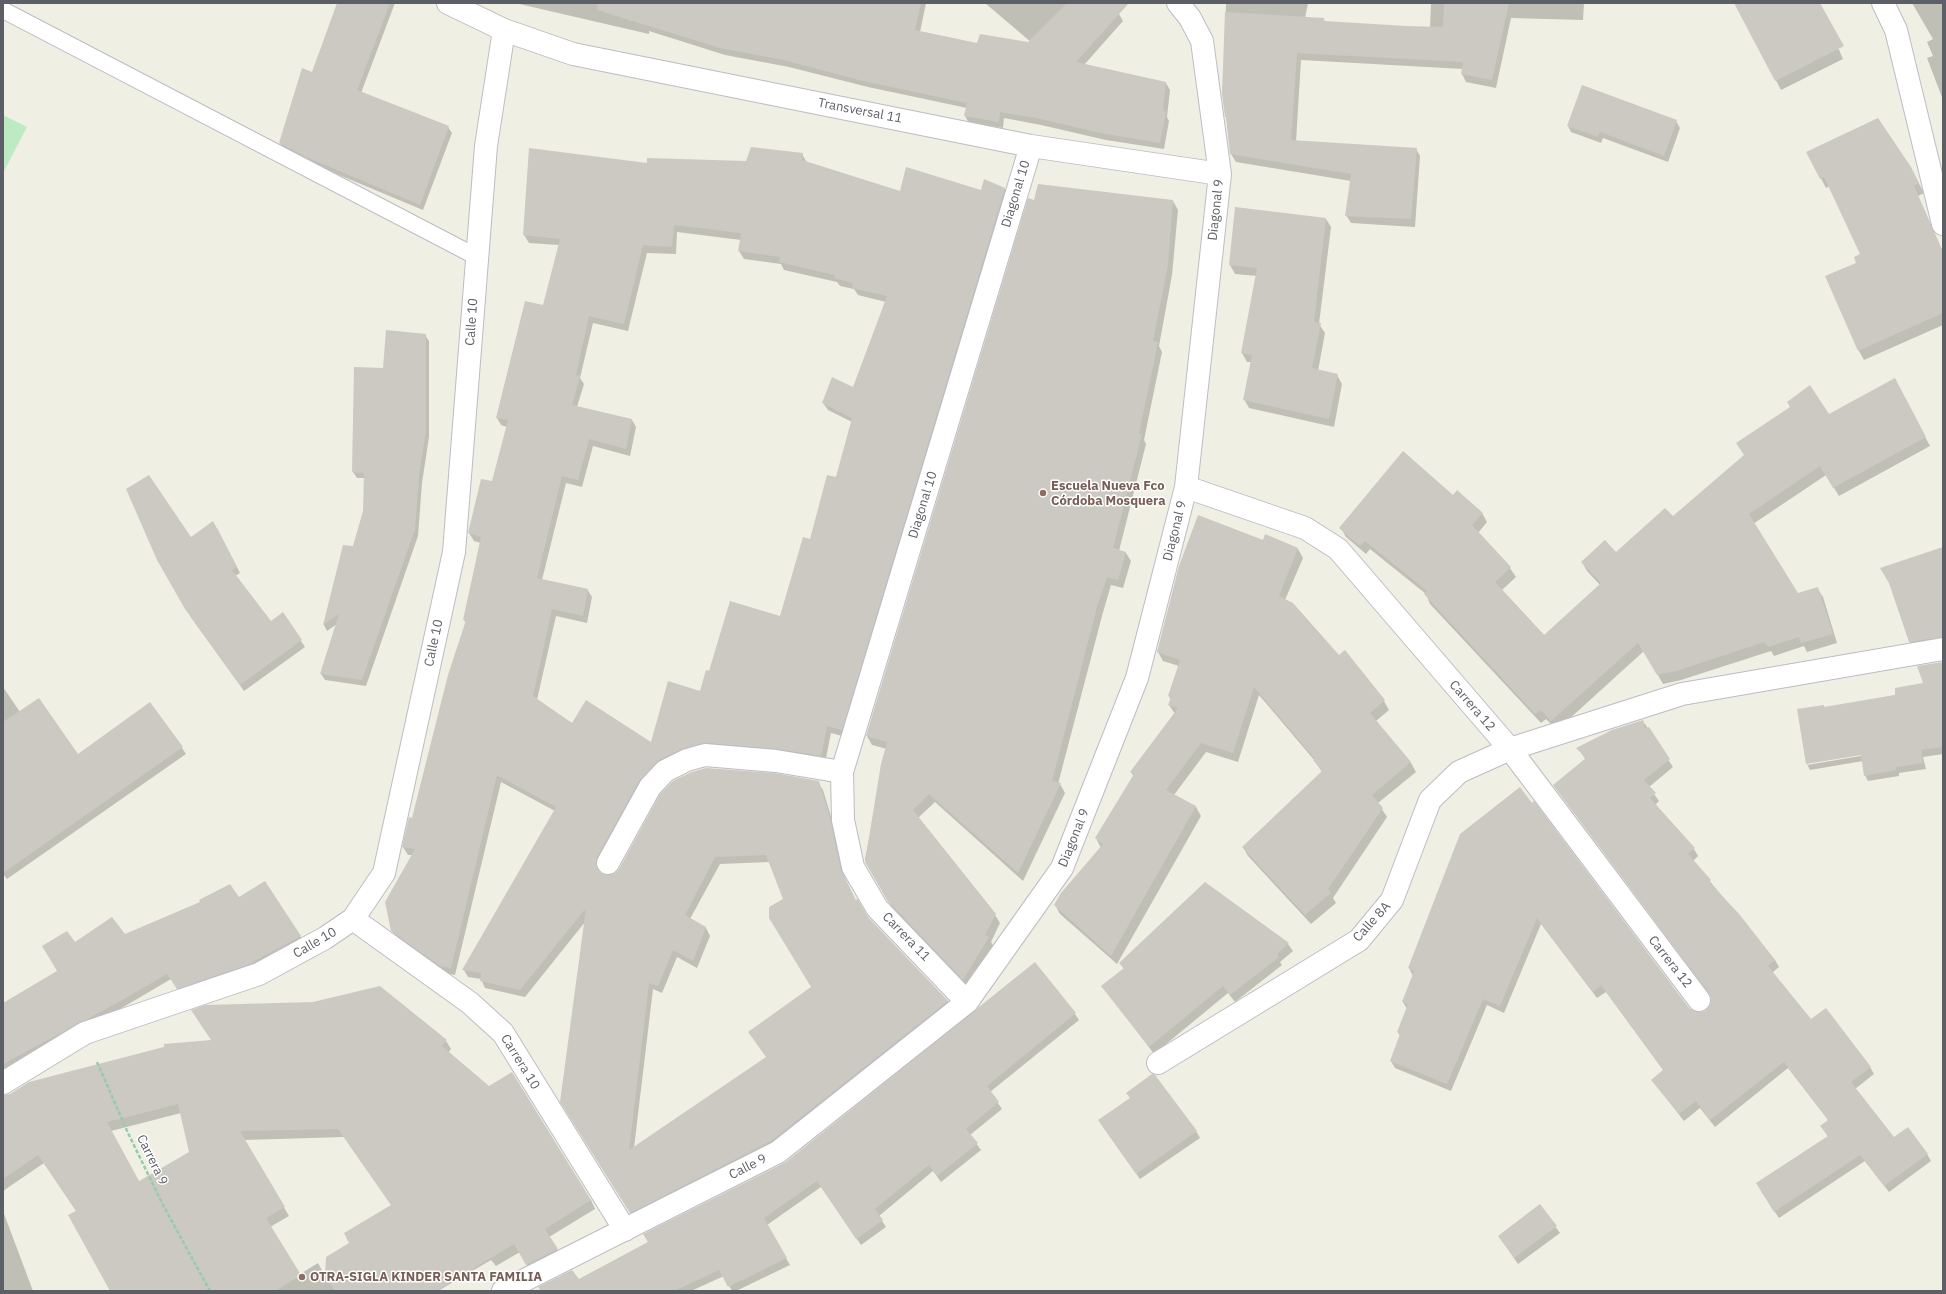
<!DOCTYPE html>
<meta charset="utf-8">
<style>
body{margin:0}
#map{position:relative;width:1946px;height:1294px;overflow:hidden;background:#f0efe4;font-family:"IBM Plex Sans",sans-serif}
canvas{display:block}
.frame{position:absolute;inset:0;border:4px solid #5c5f66;pointer-events:none}
</style>
<div id="map">
<canvas width="1946" height="1294"></canvas>
<div class="frame"></div>
</div>
<script>
const context = document.querySelector('canvas').getContext('2d');
context.lineJoin = 'round';
function fillPath(path, color) { context.fillStyle = color; context.fill(path, 'evenodd'); }
const shape = rows => new Path2D(rows.map(r => 'M' + r).join(''));
function stroke(path, color, width, dash) { context.strokeStyle = color; context.lineWidth = width; context.lineCap = dash ? 'butt' : 'round'; context.setLineDash(dash || []); context.stroke(path); }
function write(font, color, halo, rows, align = 'center') {
  context.font = font + ' "IBM Plex Sans",sans-serif'; context.lineWidth = 3; context.setLineDash([]); context.textBaseline = 'middle'; context.strokeStyle = halo; context.fillStyle = color; for (const [text, x, y, turn = 0] of rows) {
    context.save(); context.translate(x, y); context.rotate((+turn || 0) * Math.PI / 180); context.textAlign = isNaN(turn) ? turn : align; if (halo) context.strokeText(text, 0, 0); context.fillText(text, 0, 0); context.restore();
  }
}
fillPath(shape([
 [3,115,27,127,3,173]
]), '#beeac3');
fillPath(shape([
 [338,3,395,3,361,93,448,127,452,133,423,210,308,162,283,149,280,143,313,73],
 [515,3,926,3,920,32,1052,60,985,3,1107,3,1119,14,1123,21,1084,65,1166,83,1170,90,1167,117,1169,121,1164,149,1106,140,1041,125,1004,118,1003,128,969,123,965,116,967,108,868,87,789,67,725,55,649,31,649,34],
 [1226,3,1308,3,1305,18,1324,19,1325,22,1430,28,1431,3,1584,3,1583,20,1511,18,1496,88,1466,82,1462,74,1463,69,1301,60,1296,142,1416,149,1420,156,1415,227,1351,223,1346,215,1351,181,1236,162,1231,154,1223,94],
 [1736,3,1819,3,1843,59,1781,90],
 [1912,3,1943,3,1943,100,1927,58,1933,56,1927,42,1933,39],
 [1676,121,1680,128,1668,162,1603,138,1601,143,1571,132,1568,126],
 [1808,153,1910,167,1924,193,1918,196,1942,250,1943,249,1943,325,1864,360,1859,351,1858,263,1861,254,1830,186,1826,188],
 [802,154,807,163,901,192,982,191,1005,189,1009,196,846,737,831,733,825,763,688,755,601,865,599,871,600,873,609,876,818,782,823,790,834,826,845,878,857,903,867,917,948,1001,952,1009,776,1149,635,1220,566,1109,585,922,525,997,485,988,481,979,468,977,464,970,555,811,501,782,455,975,445,973,397,939,392,931,412,855,408,855,403,847,413,819,466,623,464,620,481,543,474,541,469,533,493,482,507,427,501,425,497,418,544,306,559,245,529,243,524,235,648,164,747,162],
 [677,232,741,240,739,251,744,259,781,264,784,270,837,282,840,286,854,289,858,295,886,302,854,388,823,403,828,410,852,422,836,478,780,617,710,672,700,692,651,743,573,724,537,700,556,616,587,623,592,597,587,589,542,580,566,483,582,487,593,446,630,456,636,427,632,420,577,407,584,384,580,378,593,323,628,331,647,253,676,254],
 [770,862,784,899,812,987,767,1058,634,1148,653,989,662,993,677,957,697,968,710,936,706,928,690,919,720,864],
 [1173,201,1178,210,1172,275,1159,346,1162,352,1144,440,1146,444,1119,551,1126,553,1131,561,1123,588,1111,585,1102,616,1058,784,1060,784,1065,793,1023,881,935,802,918,818,995,915,1000,923,991,942,994,947,968,988,893,909,865,859,887,749,872,745,867,736,1035,202],
 [1236,208,1326,219,1331,227,1319,324,1325,333,1318,371,1337,375,1342,384,1334,427,1249,408,1244,399,1251,362,1247,362,1242,353,1257,276,1235,274,1230,265],
 [425,335,429,341,429,437,422,483,418,536,366,686,325,680,321,674,337,624,327,631,324,625,344,546,353,547,364,511,365,478,357,478,353,472,384,369],
 [1899,389,1930,446,1839,496,1826,475,1753,524,1797,594,1817,588,1823,597,1837,643,1807,652,1804,646,1774,656,1771,651,1681,680,1663,684,1644,651,1557,730,1546,719,1541,723,1430,604,1426,594,1370,549,1366,554,1346,537,1341,528,1453,496,1482,513,1487,522,1478,533,1510,568,1516,577,1502,590,1569,662,1600,585,1587,571,1582,562,1616,553,1673,518,1829,415],
 [217,528,240,573,235,576,271,623,283,614,305,647,244,691,190,616,190,538],
 [1263,541,1298,549,1303,558,1285,600,1339,657,1384,701,1389,710,1376,721,1411,763,1416,772,1378,803,1387,817,1333,898,1336,903,1311,924,1248,856,1243,847,1322,772,1315,761,1259,695,1238,762,1206,752,1174,795,1196,807,1201,816,1117,964,1060,914,1055,905,1101,848,1096,838,1134,777,1131,772,1175,714,1169,705,1171,700,1169,696,1179,666,1163,661,1158,652],
 [1943,553,1943,644,1914,648,1910,642],
 [1943,663,1943,754,1923,757,1926,769,1899,773,1899,776,1868,781,1865,775,1863,761,1810,770,1807,764,1824,706,1825,708,1896,695,1924,684],
 [1865,753,1866,755,1807,765,1807,763],
 [3,687,20,712,77,755,182,748,186,754,7,879,3,874],
 [1643,721,1673,767,1649,787,1659,801,1655,805,1694,849,1698,856,1693,861,1775,960,1779,967,1772,973,1811,1021,1870,1067,1874,1074,1855,1089,1894,1139,1927,1154,1931,1161,1889,1192,1865,1161,1779,1218,1761,1191,1828,1137,1822,1126,1829,1121,1788,1068,1715,1127,1700,1108,1684,1121,1652,1080,1664,1071,1606,992,1597,998,1541,924,1504,1013,1487,1005,1451,1091,1395,1068,1391,1061,1400,1036,1398,1032,1407,1009,1403,1002,1413,976,1409,968,1461,834,1693,1012,1700,1013,1707,1011,1711,1006,1711,996,1554,786,1586,760,1578,748],
 [265,882,304,942,250,971,181,994,171,979,120,1009,3,1072,3,1000,5,1003,59,971,75,943,125,935,239,898],
 [1205,883,1288,944,1293,951,1280,962,1282,965,1235,1002,1228,993,1154,1054,1103,986,1124,969,1120,963],
 [380,987,446,1041,451,1049,448,1053,591,1200,595,1209,549,1237,562,1258,532,1273,520,1252,496,1266,491,1260,438,1291,111,1291,77,1212,44,1163,3,1191,3,1104,212,1040,313,1003],
 [181,1113,190,1153,139,1183,111,1131],
 [344,1137,392,1206,351,1244,327,1258,325,1276,318,1263,300,1274,270,1227,289,1216,244,1140],
 [1075,1014,1079,1020,990,1092,1002,1109,970,1135,981,1150,941,1182,933,1171,879,1216,886,1227,861,1245,821,1187,767,1225,790,1265,736,1291,732,1291,724,1276,691,1291,542,1291,578,1280,649,1242,786,1163],
 [1131,1099,1196,1131,1200,1138,1140,1179,1103,1127],
 [1539,1205,1560,1233,1518,1264,1499,1236],
 [3,1211,33,1291,3,1291]
]), '#0003');
fillPath(shape([
 [337,3,390,3,357,90,449,126,420,205,304,156,279,143,302,68,312,72],
 [598,3,921,3,915,30,977,43,980,34,1028,42,1067,3,1129,3,1076,62,1166,82,1163,109,1166,113,1160,143,1101,133,1036,118,1000,112,999,122,964,116,967,103,863,81,784,60,720,48,597,10],
 [1444,3,1509,3,1492,80,1461,74,1463,62,1297,53,1291,140,1417,148,1411,219,1345,216,1351,174,1230,154,1226,117,1225,117,1222,94,1225,12,1324,18,1324,21,1406,26,1443,27],
 [1734,3,1820,3,1844,46,1775,81],
 [1582,85,1677,120,1664,156,1600,132,1598,137,1567,126],
 [1878,118,1911,167,1919,183,1914,186,1943,252,1943,313,1858,351,1825,276,1856,263,1854,257,1860,254,1824,177,1820,179,1806,152],
 [751,147,803,153,802,160,900,191,906,167,981,190,984,179,1005,188,842,730,827,726,821,756,777,749,706,743,684,748,659,760,639,781,597,857,596,864,598,870,602,874,609,875,615,873,619,869,660,794,673,781,692,772,706,768,774,773,819,781,830,818,841,870,856,901,857,898,868,917,948,1001,771,1141,630,1213,560,1102,586,908,520,990,480,981,481,973,462,970,556,807,497,775,451,968,440,966,391,931,385,902,415,849,402,847,409,817,412,818,448,675,466,620,463,620,481,537,468,533,481,479,492,481,508,420,496,418,525,301,543,305,560,239,523,235,529,148,647,163,647,158,746,161],
 [674,225,741,233,738,251,780,257,779,262,835,275,834,278,853,283,852,288,887,296,853,387,832,377,822,403,852,418,836,477,827,475,810,539,803,537,780,616,730,601,709,671,706,670,700,691,668,681,651,742,586,700,572,723,533,696,552,609,583,616,588,589,537,578,562,476,578,480,589,439,626,449,632,419,572,405,580,376,576,375,589,316,624,324,643,245,672,247],
 [766,855,783,899,769,907,769,918,811,987,748,1032,766,1057,629,1150,649,983,658,986,673,950,693,961,706,927,685,915,715,857],
 [1038,184,1173,200,1168,265,1153,341,1158,342,1139,434,1142,434,1113,548,1126,552,1118,580,1107,577,1097,607,1052,781,1061,783,1018,873,929,794,913,810,996,914,985,935,989,937,963,980,887,900,865,862,881,764,887,742,866,736,1028,198,1034,200],
 [1235,207,1326,218,1314,322,1321,323,1312,368,1338,374,1329,419,1243,400,1252,355,1241,353,1257,268,1229,265],
 [386,330,426,334,426,430,419,476,415,529,362,680,320,674,339,614,323,625,343,545,353,546,363,511,364,473,352,472,354,367,383,368],
 [1895,378,1926,437,1833,488,1820,466,1749,514,1798,593,1818,587,1833,634,1801,643,1799,637,1768,647,1764,642,1676,671,1657,675,1638,643,1551,721,1541,710,1535,714,1424,594,1427,591,1365,541,1360,546,1339,528,1403,451,1453,495,1457,490,1483,513,1472,525,1511,567,1495,582,1544,635,1601,583,1581,562,1605,540,1616,552,1665,508,1673,516,1744,455,1736,443,1790,407,1787,402,1810,385,1829,414],
 [149,475,191,537,213,521,237,567,232,570,271,621,283,612,302,640,240,685,185,609,157,560,126,489],
 [1198,515,1263,540,1265,534,1298,548,1279,596,1293,603,1339,655,1345,650,1385,700,1370,713,1411,762,1372,795,1383,808,1328,889,1331,893,1305,915,1242,847,1322,771,1313,760,1315,759,1254,687,1233,753,1201,743,1166,790,1196,806,1111,956,1054,905,1061,893,1103,844,1095,838,1134,774,1130,772,1178,708,1168,705,1171,697,1168,696,1180,660,1157,652,1179,566],
 [1943,547,1943,637,1909,642,1889,583,1880,568],
 [1943,662,1943,747,1921,750,1923,763,1896,767,1896,770,1864,776,1861,755,1806,764,1797,709,1824,705,1824,707,1895,695,1895,688,1923,683,1917,666],
 [39,698,78,754,150,702,183,747,3,873,3,722],
 [1643,720,1645,728,1649,727,1670,759,1644,780,1656,793,1650,798,1695,848,1688,854,1711,880,1709,882,1740,915,1775,960,1768,966,1811,1019,1826,1008,1871,1067,1851,1082,1894,1137,1908,1127,1928,1154,1884,1186,1860,1155,1774,1212,1756,1183,1828,1136,1820,1126,1828,1120,1784,1062,1710,1120,1696,1101,1679,1114,1651,1080,1663,1070,1601,985,1593,992,1537,918,1500,1006,1483,999,1447,1084,1390,1061,1400,1034,1397,1032,1408,1004,1402,1002,1414,971,1408,968,1460,834,1520,787,1532,803,1534,801,1689,1008,1694,1011,1700,1012,1706,1010,1710,1005,1711,999,1709,992,1553,785,1586,758,1576,748,1612,730],
 [265,881,301,936,247,965,177,989,167,974,117,1003,3,1064,3,1003,57,971,42,946,67,931,75,942,112,917,125,934,200,902,199,900,230,884,239,897],
 [1205,882,1289,943,1277,954,1279,957,1230,995,1223,986,1149,1047,1101,986,1124,968,1119,963],
 [1035,962,1076,1013,987,1086,999,1102,966,1129,978,1143,937,1176,929,1165,875,1209,883,1220,856,1239,817,1181,764,1218,787,1258,728,1287,719,1270,674,1291,541,1291,538,1287,572,1270,579,1279,648,1242,643,1234,786,1162],
 [380,986,447,1040,442,1046,489,1086,512,1072,591,1200,545,1229,558,1249,526,1265,514,1244,436,1291,335,1291,325,1275,326,1257,349,1243,344,1233,391,1205,338,1129,240,1131,285,1207,266,1218,301,1275,275,1291,110,1291,68,1215,76,1211,38,1155,3,1179,3,1095,10,1094,29,1082,164,1047,164,1044,211,1040,191,1010,205,1005,313,1002],
 [178,1104,189,1152,139,1181,107,1122],
 [1152,1074,1155,1075,1197,1131,1136,1174,1098,1120,1130,1098,1126,1093],
 [1540,1204,1557,1226,1514,1258,1498,1236]
]), '#cbc9c1');
const service = shape([
 [3,10,477,257]
]);
const minor = shape([
 [448,3,504,30,573,54,1031,146,1220,174],
 [1883,3,1896,30,1943,224],
 [1186,487,1305,528,1338,549,1510,749,1699,1000],
 [608,863,650,787,665,771,687,760,705,755,776,761,842,772],
 [353,919,470,1003,503,1033,625,1230],
 [967,1002,877,908,853,867,843,820,842,772,1031,146],
 [1158,1063,1359,940,1392,900,1430,800,1459,772,1510,749,1682,694,1943,649],
 [3,1083,85,1033,259,974,325,938,353,919,384,873,454,552,486,146,504,30],
 [503,1291,778,1152,967,1002,1062,868,1137,678,1186,487,1220,174,1202,41,1190,18,1178,3]
]);
stroke(service, '#bcbdc4', 18);
stroke(minor, '#bcbdc4', 24);
stroke(shape([
 [97,1062,128,1133,163,1205,210,1291]
]), '#96cbac', 2.5, [4, 2]);
stroke(service, '#fff', 16);
stroke(minor, '#fff', 22);
for (const [x, y, r, color] of [
 [1043,493,4,"#8d6e63"],
 [302,1277,4,"#8d6e63"]
]) { const dot = new Path2D(); dot.arc(x, y, r, 0, 2 * Math.PI); context.fillStyle = color; context.fill(dot); stroke(dot, '#fff', 1.5); }
write('13px', '#5c5f66', '#fff', [
 ["Transversal 11",860,111,11],
 ["Diagonal 10",1016,194,-73],
 ["Diagonal 9",1216,210,-84],
 ["Calle 10",472,322,-86],
 ["Diagonal 10",923,505,-73],
 ["Diagonal 9",1175,531,-76],
 ["Calle 10",434,643,-78],
 ["Carrera 12",1472,706,49],
 ["Diagonal 9",1074,838,-68],
 ["Calle 8A",1372,922,-48],
 ["Carrera 11",906,937,46],
 ["Calle 10",315,943,-30],
 ["Carrera 12",1670,962,52],
 ["Carrera 10",520,1062,58],
 ["Carrera 9",152,1160,64],
 ["Calle 9",748,1167,-27]
]);
write('bold 13px', '#785e54', '#fff', [
 ["Escuela Nueva Fco",1051,486],
 ["Córdoba Mosquera",1051,501],
 ["OTRA-SIGLA KINDER SANTA FAMILIA",310,1277]
], 'left');
</script>
